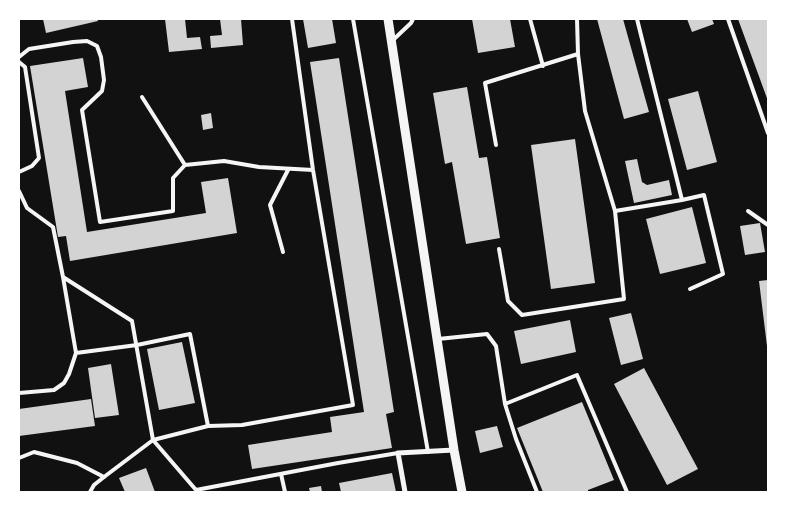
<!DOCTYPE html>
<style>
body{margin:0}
#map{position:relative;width:787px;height:511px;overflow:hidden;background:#111;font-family:"Roboto Condensed",sans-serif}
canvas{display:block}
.frame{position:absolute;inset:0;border:20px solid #fff;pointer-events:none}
</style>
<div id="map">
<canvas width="787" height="511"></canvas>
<div class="frame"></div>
</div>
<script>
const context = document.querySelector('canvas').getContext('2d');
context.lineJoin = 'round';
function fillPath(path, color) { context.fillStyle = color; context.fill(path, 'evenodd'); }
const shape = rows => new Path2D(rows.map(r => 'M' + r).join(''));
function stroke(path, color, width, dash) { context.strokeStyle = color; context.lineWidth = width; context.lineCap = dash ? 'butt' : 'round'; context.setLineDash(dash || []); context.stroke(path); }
fillPath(shape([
 [43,19,97,19,98,21,46,33],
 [165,19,185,19,187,38,200,37,202,49,169,52],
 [220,19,241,19,243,45,211,48,210,36,222,35],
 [303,19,332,19,336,43,308,48],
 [472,19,510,19,515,47,478,53],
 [597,19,623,19,649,112,624,119],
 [687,19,712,19,714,24,692,32],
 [738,19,768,19,768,101],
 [83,58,88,87,65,91,87,232,206,213,201,182,228,178,237,233,70,261,66,236,58,237,30,66],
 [339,58,394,412,386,414,392,448,252,469,248,445,332,432,330,417,364,412,310,62],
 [467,87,479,158,487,157,500,238,466,244,452,162,445,164,433,93],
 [698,91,717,162,687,170,668,99],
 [211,113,213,128,203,130,201,115],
 [575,139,595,283,551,289,531,145],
 [637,159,642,182,647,185,669,180,672,195,634,203,625,161],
 [692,207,706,263,660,274,646,219],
 [760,223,765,252,745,255,740,226],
 [768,280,768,346,767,346,759,281],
 [631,313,643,359,621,365,609,318],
 [570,320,576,352,521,364,514,331],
 [182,342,195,403,159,410,147,349],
 [111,364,119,415,95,418,88,368],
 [644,368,698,469,667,485,614,384],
 [91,399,95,426,19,436,19,409],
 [582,402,614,480,588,490,588,492,543,492,517,428],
 [497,426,503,447,480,453,475,431],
 [146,468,155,492,125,492,119,478],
 [392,473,396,492,341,492,339,483],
 [321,486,322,492,310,492,309,488]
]), '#d3d3d3');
stroke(shape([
 [353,19,428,452],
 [530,19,543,66],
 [577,19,578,54,585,111,615,211],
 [728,19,768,133],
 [393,40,411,23,413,19],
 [19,57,29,49,73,42,87,41,97,46,101,57,104,80,102,91,82,110,100,222,173,211,173,178,185,165,224,161,259,167,313,170],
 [19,62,25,67,39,158,32,166,19,172],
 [142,97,185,165],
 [496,145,485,83,578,54],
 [19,191,27,208,53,227,63,277,132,321,153,440,208,426,242,425,353,405,313,170,292,19],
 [682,200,704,195,723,274,690,289],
 [748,211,768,225],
 [499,249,508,301,522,315,624,299,615,211,682,200,637,19],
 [283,252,270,205,288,170],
 [438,339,487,334,496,346,505,404,516,439,537,492],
 [76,353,137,345,190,334,208,426],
 [19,393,54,390,64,383,69,374,76,353,63,277],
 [505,404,577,375,627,492],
 [19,458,34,452,77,463,104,477],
 [281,474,285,492],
 [90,492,94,485,104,477,153,440,196,490,338,463,398,453]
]), '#f5f5f5', 4);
stroke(shape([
 [405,492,398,453,454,450]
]), '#f5f5f5', 5);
stroke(shape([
 [388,19,454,450,462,492]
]), '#f5f5f5', 9);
</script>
